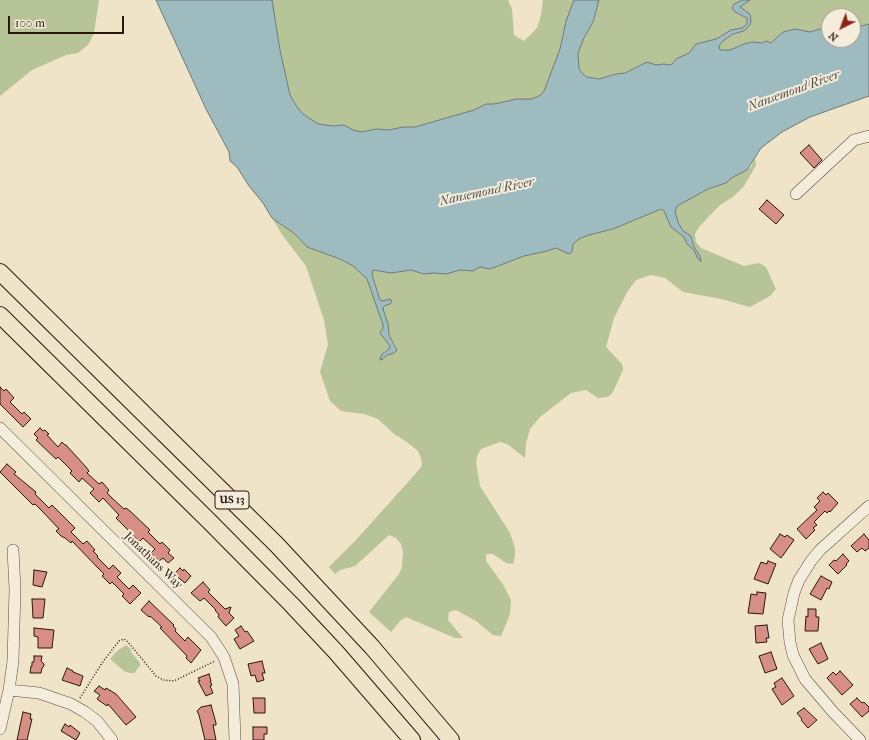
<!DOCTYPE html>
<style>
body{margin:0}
#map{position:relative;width:869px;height:740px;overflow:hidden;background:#efe3c8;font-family:"IM FELL French Canon",serif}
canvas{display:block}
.north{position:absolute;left:821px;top:8px;width:40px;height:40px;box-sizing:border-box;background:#f5eddb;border:1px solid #a59789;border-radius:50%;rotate:222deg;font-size:11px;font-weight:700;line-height:16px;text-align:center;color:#2c170e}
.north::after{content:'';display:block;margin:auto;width:14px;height:18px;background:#8f2418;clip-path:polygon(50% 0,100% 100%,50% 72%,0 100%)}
.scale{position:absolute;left:8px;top:16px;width:116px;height:18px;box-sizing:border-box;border:2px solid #2c170e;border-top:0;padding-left:5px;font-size:12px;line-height:14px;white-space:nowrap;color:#2c170e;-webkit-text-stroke:3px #f5eddb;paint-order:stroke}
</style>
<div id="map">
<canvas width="869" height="740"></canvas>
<div class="north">N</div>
<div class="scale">100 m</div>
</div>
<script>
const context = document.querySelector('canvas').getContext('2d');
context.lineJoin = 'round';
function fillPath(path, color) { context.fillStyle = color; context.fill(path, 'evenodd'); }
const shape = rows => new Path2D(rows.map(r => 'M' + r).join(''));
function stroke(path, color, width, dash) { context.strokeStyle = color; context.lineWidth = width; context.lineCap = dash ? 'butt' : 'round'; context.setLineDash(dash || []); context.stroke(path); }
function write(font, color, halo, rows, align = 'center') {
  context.font = font + ' "IM FELL French Canon",serif'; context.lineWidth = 4; context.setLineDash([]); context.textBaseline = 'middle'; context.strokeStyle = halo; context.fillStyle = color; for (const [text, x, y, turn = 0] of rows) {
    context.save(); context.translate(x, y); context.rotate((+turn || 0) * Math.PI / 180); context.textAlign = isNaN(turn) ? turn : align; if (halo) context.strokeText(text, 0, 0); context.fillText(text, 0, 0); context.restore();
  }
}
fillPath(shape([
 [0,0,99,0,94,33,88,45,78,53,66,55,32,70,0,96],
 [272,0,508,0,512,9,514,35,524,41,537,28,541,15,543,0,574,0,566,21,560,49,544,91,541,95,532,99,517,99,494,104,486,104,474,110,415,127,403,127,389,130,376,129,361,132,353,130,344,125,332,126,318,124,303,114,297,107,290,95,280,50],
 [599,0,743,0,734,4,735,12,747,18,748,22,747,24,742,28,731,30,716,39,696,44,689,53,677,59,671,65,663,64,656,65,647,62,625,73,616,74,599,79,587,77,583,74,579,69,578,53,584,38,593,22],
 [750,0,869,0,869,24,858,27,853,26,853,16,829,16,829,28,820,29,810,32,795,29,783,32,771,43,752,42,744,44,730,50,720,50,719,46,723,41,733,34,744,31,751,21,740,7],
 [755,157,756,165,744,186,733,197,720,205,699,227,695,234,696,242,701,248,744,266,759,263,766,267,776,289,770,296,750,307,721,299,683,292,665,278,651,275,636,280,627,292,614,318,606,347,622,364,623,370,613,392,608,397,598,398,586,390,571,393,540,417,530,429,526,443,525,458,507,444,500,442,481,449,477,456,476,463,480,486,510,533,515,548,515,556,513,564,506,563,493,554,486,554,486,561,504,586,511,600,510,614,501,636,493,635,476,621,456,610,449,612,448,620,463,638,455,638,406,617,400,621,391,632,369,612,399,574,402,567,403,552,401,544,396,538,389,535,355,566,340,570,335,574,329,567,356,540,417,472,422,466,421,458,418,451,407,442,394,434,378,419,364,414,341,411,330,401,320,372,328,344,324,320,306,266,283,236,272,218,295,234,307,247,340,259,353,266,367,279,383,325,383,328,380,333,390,346,389,349,384,351,383,359,387,355,394,353,396,346,389,335,388,324,383,309,384,306,390,304,390,299,382,301,380,300,372,275,373,270,391,273,411,270,424,274,434,273,446,274,460,270,473,271,480,267,490,269,524,256,547,251,556,248,572,252,573,244,579,239,589,235,613,229,661,209,664,211,671,227,684,237,687,244,694,250,698,259,701,261,700,256,694,247,691,236,683,231,678,222,675,211,677,206,708,189,726,183,733,177,747,170,751,167],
 [126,645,131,649,131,652,140,663,140,666,134,673,130,673,124,671,110,659,117,651]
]), '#b7c498');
const water = shape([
 [156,0,272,0,280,50,290,95,297,107,303,114,318,124,332,126,344,125,353,130,361,132,376,129,389,130,403,127,415,127,474,110,486,104,494,104,517,99,532,99,541,95,544,91,560,49,566,21,574,0,599,0,593,22,584,38,578,53,579,69,583,74,587,77,599,79,616,74,625,73,647,62,656,65,663,64,671,65,676,59,689,53,696,44,716,39,731,30,742,28,747,24,747,18,735,12,732,8,734,4,743,0,750,0,740,7,750,14,751,21,750,25,744,31,733,34,723,41,719,46,720,50,730,50,744,44,752,42,762,43,766,41,771,43,783,32,795,29,810,32,820,29,829,28,829,40,853,40,853,26,858,27,869,24,869,96,810,117,782,132,761,148,747,170,733,177,726,183,708,189,677,206,675,211,678,222,683,231,691,236,694,247,700,256,701,262,698,259,694,250,687,244,684,237,671,227,664,211,661,209,613,229,589,235,579,239,573,244,572,252,569,254,556,248,547,251,524,256,490,269,480,267,473,271,460,270,446,274,434,273,424,274,411,270,391,273,373,270,372,275,380,300,382,301,390,299,392,301,390,304,384,306,383,309,388,324,389,335,397,350,394,353,387,355,383,359,380,360,382,354,389,349,390,346,380,333,383,328,383,325,367,279,353,266,340,259,307,247,295,234,272,218,263,203,249,186,237,167,230,161,229,152,206,109,156,0]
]);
fillPath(water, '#9ebbc0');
stroke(water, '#707979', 1);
const building = shape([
 [809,145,822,160,814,168,800,153,809,145],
 [767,200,784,215,776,224,759,209,767,200],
 [0,387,4,391,6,389,14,398,10,402,22,414,24,412,31,419,23,427,0,404,0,387],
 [40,428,43,431,45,430,49,434,47,435,58,447,62,442,65,445,66,445,86,467,89,471,87,473,99,484,102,482,109,490,107,493,112,498,124,509,126,508,130,511,150,530,148,532,160,544,162,542,170,550,168,553,174,558,168,563,163,558,159,561,151,553,155,549,143,538,139,542,131,533,116,518,119,515,103,498,99,502,90,493,94,489,82,478,79,482,70,473,72,471,58,457,56,459,36,440,38,438,34,434,40,428],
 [7,464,16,472,14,474,36,492,35,494,49,508,52,505,75,528,71,532,83,544,87,541,95,550,93,551,98,556,97,557,109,569,113,565,121,573,117,577,129,589,133,585,141,593,130,604,122,596,124,594,112,582,110,584,102,576,104,574,99,569,72,541,71,543,65,538,61,536,56,531,59,529,44,513,35,504,33,505,0,472,7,464],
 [823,492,826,495,828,493,838,503,830,512,829,511,827,513,825,511,814,522,817,525,813,528,815,530,806,539,797,529,817,510,814,507,820,501,817,498,823,492],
 [780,534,785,537,787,535,794,540,781,558,770,549,780,534],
 [864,534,869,540,869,548,865,551,862,548,857,552,851,546,864,534],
 [843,554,849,561,846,564,847,565,838,574,829,565,834,560,836,561,843,554],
 [768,561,776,564,768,584,754,579,761,562,767,564,768,561],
 [180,568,183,571,184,569,191,576,185,583,174,574,180,568],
 [34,570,47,572,42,587,33,585,34,570],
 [821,576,832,582,829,589,827,588,821,600,810,594,821,576],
 [203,582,210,590,208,592,225,609,231,607,229,613,234,618,226,626,218,617,219,615,215,610,216,610,204,598,200,601,191,593,203,582],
 [757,592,766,593,763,614,748,613,751,594,757,595,757,592],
 [32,599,45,599,43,618,33,618,32,599],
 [149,601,174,625,173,626,176,629,175,631,185,641,188,637,201,650,191,663,186,658,187,656,160,628,162,627,150,616,149,617,141,610,149,601],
 [808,609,816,609,816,617,819,617,818,631,805,631,806,616,808,617,808,609],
 [767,625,769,638,766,638,767,642,756,643,755,626,767,625],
 [241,626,245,632,247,631,254,641,240,649,234,639,239,636,235,630,241,626],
 [34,628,54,630,52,648,38,648,38,637,34,636,34,628],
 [821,643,828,659,818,664,809,649,821,643],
 [771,652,777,669,765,673,759,656,771,652],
 [34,656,42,656,41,661,44,664,44,666,42,668,41,673,30,673,31,666,32,666,32,662,34,662,34,656],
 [262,661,265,673,262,673,264,680,257,682,255,675,251,676,248,664,262,661],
 [67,668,73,671,73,672,83,676,80,686,62,680,67,668],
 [840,671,853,685,842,695,827,678,833,672,836,675,840,671],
 [209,674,211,681,210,681,212,685,210,686,213,693,206,696,198,681,200,681,198,678,209,674],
 [782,678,794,696,782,705,772,689,776,687,774,683,782,678],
 [99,686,105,690,106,688,116,694,136,717,126,725,108,704,107,706,97,699,100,695,94,691,99,686],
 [253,698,265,698,265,713,254,713,253,698],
 [857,698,862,703,864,702,869,707,869,711,862,717,850,704,857,698],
 [211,705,216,723,216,725,213,725,216,740,205,740,199,715,197,711,201,707,211,705],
 [804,708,817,720,808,728,801,720,802,719,797,713,804,708],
 [23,712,31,714,30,719,32,719,27,740,17,740,23,712],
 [65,724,69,727,70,725,80,733,76,740,61,731,65,724],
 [253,727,267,727,267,734,264,734,264,740,253,740,253,727]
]);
fillPath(building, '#d68e85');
stroke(building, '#2c170e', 1);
const minor = shape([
 [796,194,854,140,869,136],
 [0,428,211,637,224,657,233,684,235,740],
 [9,690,39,693,71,704,85,712,97,721,112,740],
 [0,729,9,690,13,661,15,589,13,550],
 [860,740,833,712,805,679,793,655,790,642,788,620,794,593,799,580,811,561,820,550,869,506]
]);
const highway = shape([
 [0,272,277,545,372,647,451,740],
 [0,315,210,522,291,604,336,652,412,740]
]);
stroke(minor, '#5d4a3c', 12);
stroke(highway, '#2c170e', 18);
stroke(shape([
 [80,698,102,663,115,646,119,641,124,639,128,642,156,676,163,680,174,681,215,661]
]), '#2c170e', 1.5, [1, 2]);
stroke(minor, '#f5eddb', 11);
stroke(highway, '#efe3c8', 16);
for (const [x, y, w] of [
 [232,500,34]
]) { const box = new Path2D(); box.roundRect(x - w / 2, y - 9, w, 18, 3); context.fillStyle = '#f5eddb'; context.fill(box); stroke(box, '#2c170e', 1); }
write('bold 11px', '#2c170e', null, [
 ["US 13",232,500]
]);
write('12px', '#2c170e', '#f5eddb', [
 ["Jonathans Way",153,561,44]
]);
write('italic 13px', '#54504c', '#f5eddb', [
 ["Nansemond River",794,91,-20],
 ["Nansemond River",487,192,-12]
]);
</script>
